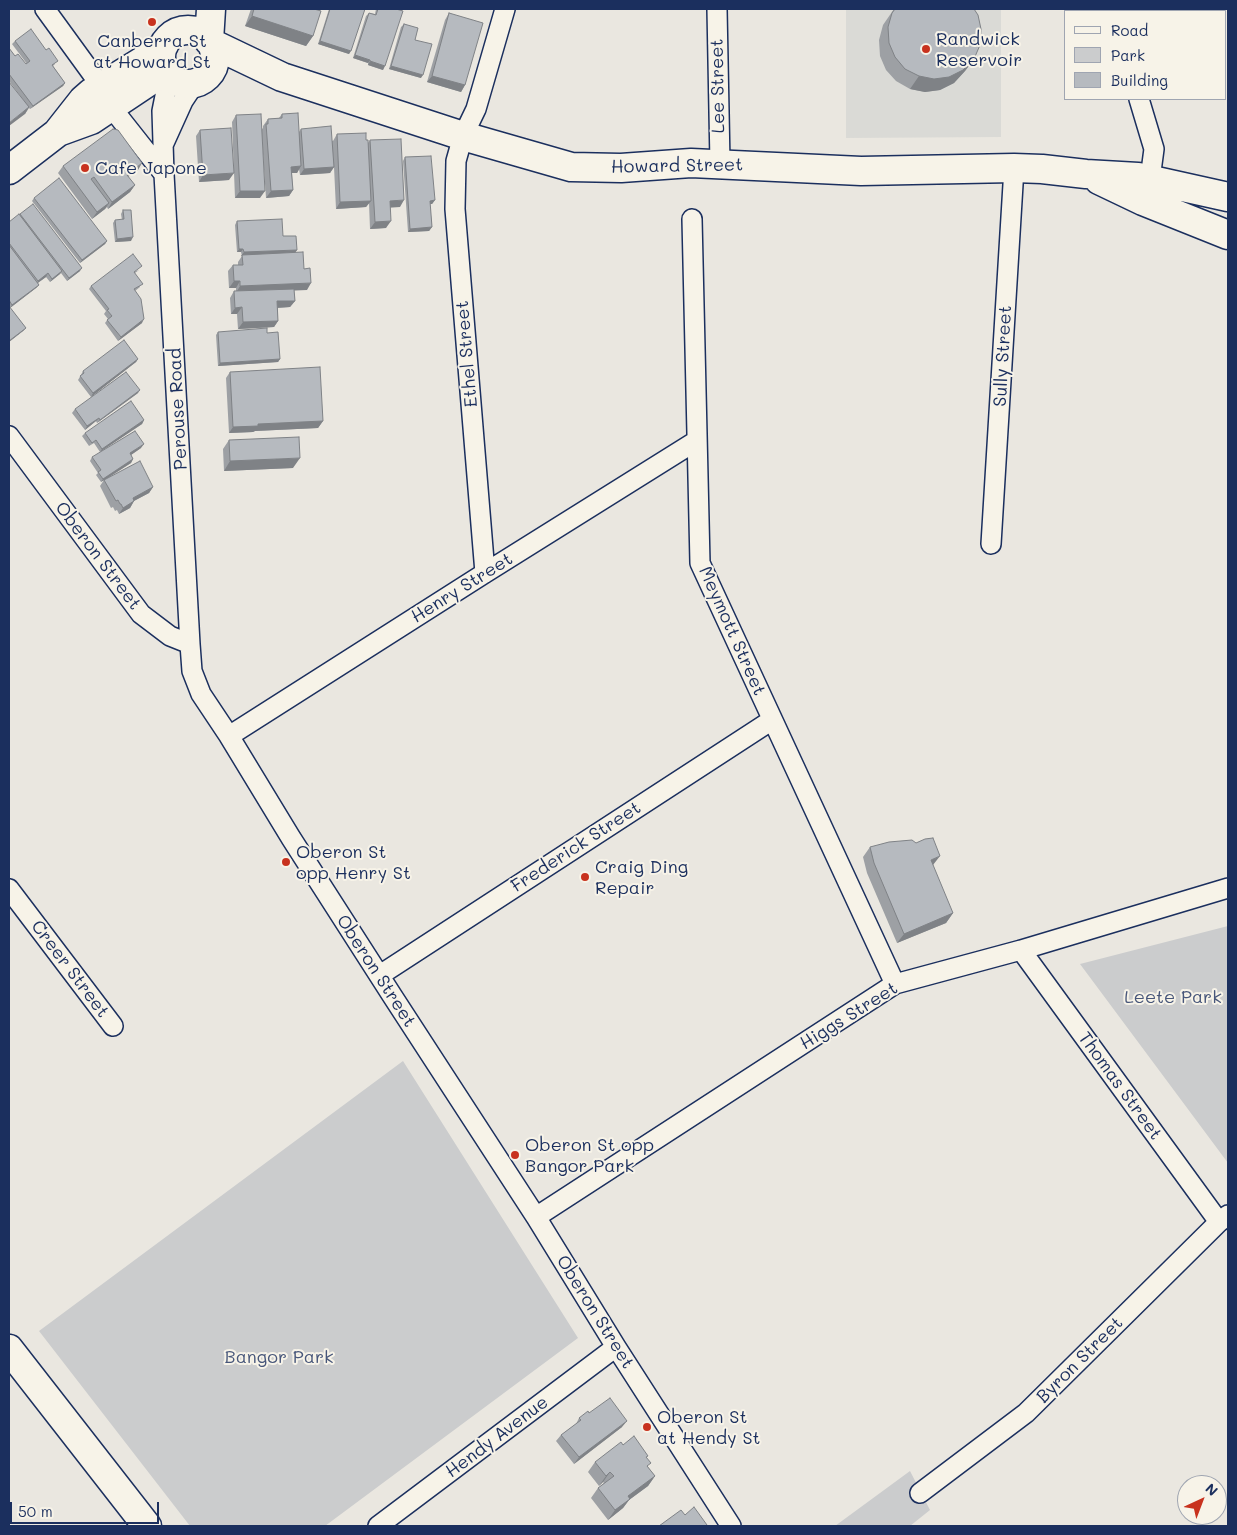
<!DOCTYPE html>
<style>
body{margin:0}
#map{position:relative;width:1237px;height:1535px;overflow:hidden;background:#eae7e0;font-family:Mali,sans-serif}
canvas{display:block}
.frame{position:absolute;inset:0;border:10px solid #1b2f5e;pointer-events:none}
.legend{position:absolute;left:1064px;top:10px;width:162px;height:90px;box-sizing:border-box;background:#f7f3e8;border:1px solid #9fa5b1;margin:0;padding:6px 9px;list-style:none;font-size:15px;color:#1b2f5e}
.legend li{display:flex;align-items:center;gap:10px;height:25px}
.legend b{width:25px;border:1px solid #9fa5b1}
.north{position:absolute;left:1177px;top:1475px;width:50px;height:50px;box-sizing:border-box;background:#f7f3e8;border:1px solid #9fa5b1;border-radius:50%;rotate:43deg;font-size:14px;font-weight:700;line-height:20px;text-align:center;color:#1b2f5e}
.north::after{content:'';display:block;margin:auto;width:18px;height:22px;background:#c8321e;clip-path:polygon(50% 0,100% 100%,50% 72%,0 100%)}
.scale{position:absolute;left:10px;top:1502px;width:149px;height:22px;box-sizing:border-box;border:2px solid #1b2f5e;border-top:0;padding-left:6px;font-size:15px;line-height:18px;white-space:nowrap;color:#1b2f5e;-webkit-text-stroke:4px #f7f3e8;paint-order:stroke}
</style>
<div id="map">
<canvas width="1237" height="1535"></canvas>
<div class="frame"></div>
<ul class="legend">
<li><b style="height:6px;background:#f7f3e8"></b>Road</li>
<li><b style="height:14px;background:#cbcccd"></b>Park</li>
<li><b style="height:14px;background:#b6babf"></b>Building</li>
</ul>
<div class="north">N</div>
<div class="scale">50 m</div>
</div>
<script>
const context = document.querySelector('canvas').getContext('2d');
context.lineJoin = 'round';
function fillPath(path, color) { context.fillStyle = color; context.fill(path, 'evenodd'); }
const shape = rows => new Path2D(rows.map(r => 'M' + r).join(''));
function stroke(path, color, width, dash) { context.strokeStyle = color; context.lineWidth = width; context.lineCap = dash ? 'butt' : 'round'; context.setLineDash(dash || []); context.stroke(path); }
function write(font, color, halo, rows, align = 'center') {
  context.font = font + ' Mali,sans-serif'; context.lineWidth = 4; context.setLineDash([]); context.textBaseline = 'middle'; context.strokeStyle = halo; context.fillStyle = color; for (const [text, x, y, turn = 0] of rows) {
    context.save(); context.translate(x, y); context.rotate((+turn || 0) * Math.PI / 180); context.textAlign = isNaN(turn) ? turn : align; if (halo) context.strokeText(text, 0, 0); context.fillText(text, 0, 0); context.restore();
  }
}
fillPath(shape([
 [846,9,1001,9,1001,137,846,138]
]), '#dadad6');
fillPath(shape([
 [1228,926,1228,1163,1080,964],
 [403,1061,578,1338,325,1526,190,1526,39,1331],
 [910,1471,930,1510,910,1526,835,1526]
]), '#cbcccd');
const street = shape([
 [45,9,101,86],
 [717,9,720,163],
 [169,76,162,111,164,174,190,644,192,671,201,694,229,736,291,838,393,997,536,1217,616,1347,731,1526],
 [1139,99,1154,149,1150,179],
 [111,107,164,174],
 [164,143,183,101,193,86,200,81],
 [692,219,700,563,895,984],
 [9,436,141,614,170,636,190,644],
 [991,544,1014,168],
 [485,573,455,209,456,161,463,136,476,109,505,9],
 [229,736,485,573,696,441],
 [9,889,113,1026],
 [1021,950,1219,1222],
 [380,975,772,720],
 [536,1217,895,984,1021,950,1228,888],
 [920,1493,1026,1413,1219,1222,1228,1215],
 [378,1526,616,1347]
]);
const secondary = shape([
 '161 57a27 27 0 1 1 54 0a27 27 0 1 1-54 0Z',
 [209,41,211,9],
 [211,43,282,77,463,136,571,167,621,168,691,163,861,171,1014,168,1042,169,1086,174,1138,177,1228,197],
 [58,132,91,120,154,78,167,74],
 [9,170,57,133,83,100,91,93,154,54,164,45],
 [1099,180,1143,201,1228,235],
 [9,1349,147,1526]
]);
stroke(street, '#1b2f5e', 22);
stroke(secondary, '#1b2f5e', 31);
stroke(street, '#f7f3e8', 19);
stroke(secondary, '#f7f3e8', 28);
fillPath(shape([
 [251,9,314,9,313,36,306,46,245,26],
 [329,9,365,9,349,54,318,44],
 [376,9,396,9,383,70,368,65,368,63,353,58,366,16,369,13,375,14],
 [894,9,974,59,965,71,954,83,940,90,925,92,910,89,896,81,886,70,880,56,879,40,883,25],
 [449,13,465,85,461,92,427,82,445,20],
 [404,24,415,40,421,78,389,69,401,27],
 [15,41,55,64,53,66,65,83,63,86,30,109,29,108,25,114,24,101,9,81,9,48,15,56,26,64,27,64,12,44],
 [282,114,299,132,301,129,333,141,337,134,366,140,368,143,370,140,400,207,390,207,386,228,370,229,369,203,366,207,336,209,334,167,330,173,300,175,299,169,297,173,292,173,293,190,289,196,266,198,262,140,260,198,235,198,232,122,236,115,261,130,263,128,263,126,268,119,279,118],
 [200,130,229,180,199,182,196,136],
 [405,157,435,200,432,204,430,204,432,227,429,231,408,232,403,161],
 [63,166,138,170,128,177,135,185,130,192,108,209,107,207,105,209,92,219,58,173],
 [34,198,107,241,105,244,80,263,32,201],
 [123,210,131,241,115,242,113,223,115,220,122,220,121,214],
 [20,214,80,271,67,281,61,273,50,282,46,277,38,283,39,285,36,288,10,308,26,328,23,331,9,342,9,222],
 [237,221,283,236,297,250,295,252,304,269,307,290,294,290,295,301,290,307,278,308,278,321,274,327,238,329,237,314,231,314,230,298,234,291,236,291,236,288,229,288,228,271,233,265,238,265,238,262,242,256,241,252,237,252,235,225],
 [139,270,135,273,140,287,135,291,142,323,118,341,105,323,108,319,104,314,106,311,89,289,91,286],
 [218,332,267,333,280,359,278,362,218,366,216,335],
 [138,359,136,362,91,397,78,380,81,375,83,371],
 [230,372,323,421,318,428,255,431,253,432,229,433,226,378],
 [138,393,97,423,96,421,85,430,72,413,75,409],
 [144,420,142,424,100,452,94,443,89,446,82,436,85,433],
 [229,440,293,468,224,471,223,449],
 [141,448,131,455,133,459,131,463,105,480,153,487,149,493,134,501,130,508,119,514,117,510,115,511,113,507,111,508,100,486,104,480,101,482,96,475,98,473,90,461,92,457],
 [870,847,953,913,946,923,897,943,867,873,863,857],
 [589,1413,622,1427,574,1464,556,1441,561,1435,576,1424,579,1418],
 [623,1445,647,1458,648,1467,655,1476,648,1486,629,1500,623,1508,608,1520,591,1498,598,1488,604,1483,603,1482,599,1486,588,1472,595,1462]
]), '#9da0a4');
fillPath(shape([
 [252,16,313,36,306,46,245,26],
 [320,41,351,51,349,54,318,44],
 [355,55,370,60,368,63,353,58],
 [974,59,965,71,954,83,940,90,925,92,910,89,919,76],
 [370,61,385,66,383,70,368,65],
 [391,66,423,75,421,78,389,69],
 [432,76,465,85,461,92,427,82],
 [65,83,63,86,30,109,33,106],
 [29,107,25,114,9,126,9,123],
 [142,163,138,170,122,181,127,175],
 [301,166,297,173,287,173,291,167],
 [334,167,330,173,300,175,304,169],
 [234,173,229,180,199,182,203,175],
 [135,185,130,192,108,209,112,202],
 [293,190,289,196,266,198,271,191],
 [240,191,265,191,260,198,235,198],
 [404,200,400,207,385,208,390,201],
 [435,200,432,204,427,204,430,201],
 [371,201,366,207,336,209,340,202],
 [109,203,105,209,92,219,97,212],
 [391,221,386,228,370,229,375,222],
 [432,227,429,231,408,232,410,229],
 [133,237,131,241,115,242,117,239],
 [107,241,105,244,80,263,82,260],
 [239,249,243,249,241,252,237,252],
 [297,250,295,253,241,256,244,252],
 [82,268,80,271,67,281,69,278],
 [62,271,60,274,50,282,52,279],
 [48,273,46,277,36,284,38,281],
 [234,281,240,281,236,288,229,288],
 [311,283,307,290,236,293,240,286],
 [39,285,36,288,10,308,12,305],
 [277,301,295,301,290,307,273,308],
 [242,307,237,314,231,314,235,308],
 [144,319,142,323,118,341,121,337],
 [278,321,274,327,238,329,243,322],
 [26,328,23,331,9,342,9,341],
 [138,359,136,362,91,397,93,393],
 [280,359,278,362,218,366,220,363],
 [140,390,138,393,97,423,100,420],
 [99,418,96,421,85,430,87,426],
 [144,420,142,424,100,452,102,449],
 [323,421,318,428,255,431,253,432,229,433,233,427,258,424],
 [144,444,141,448,128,457,130,453],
 [300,458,293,468,224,471,230,461],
 [133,459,131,463,101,482,103,479],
 [153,487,149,493,128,504,133,498],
 [134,501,130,508,119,514,123,508],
 [940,856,933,865,924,870,931,860],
 [953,913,946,923,897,943,904,934],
 [627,1421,622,1427,574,1464,579,1457],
 [610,1472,603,1482,599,1486,606,1476],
 [655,1476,648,1486,629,1500,623,1508,608,1520,615,1510,628,1496]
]), '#7f8286');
const building = shape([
 [254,9,314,9,321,11,313,36,252,16,254,9],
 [330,9,365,9,351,51,320,41,330,9],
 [378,9,396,9,403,11,385,66,370,61,370,60,355,55,369,13,376,15,378,9],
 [895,9,974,9,978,15,981,29,980,45,974,59,963,70,949,77,934,79,919,76,905,69,895,57,889,43,888,27,892,13,895,9],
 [449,13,483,23,465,85,432,76,449,13],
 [404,24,418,28,415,40,432,44,423,75,391,66,404,24],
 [31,29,46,50,49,48,58,61,52,65,65,83,33,106,9,74,9,48,15,56,18,54,26,64,30,61,15,41,31,29],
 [9,82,29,107,9,123,9,82],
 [298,113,301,166,291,167,293,190,271,191,266,124,268,124,268,119,282,118,282,114,298,113],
 [261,114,265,191,240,191,236,115,261,114],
 [331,126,334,167,304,169,301,129,331,126],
 [231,128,234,173,203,175,200,130,231,128],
 [113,129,118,130,142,163,127,175,135,185,112,202,94,177,91,179,109,203,97,212,63,166,113,129],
 [366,133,366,140,368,140,371,201,340,202,337,134,366,133],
 [401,139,404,200,390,201,391,221,375,222,370,140,401,139],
 [431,156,435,200,430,201,432,227,410,229,405,157,431,156],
 [59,178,107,241,82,260,34,198,59,178],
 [33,204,82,268,69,278,20,214,33,204],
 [123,210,131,210,133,237,117,239,115,220,124,219,123,210],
 [19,214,62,271,52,279,48,273,38,281,9,243,9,222,19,214],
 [282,219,283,236,296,236,297,250,244,252,243,249,239,249,237,221,282,219],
 [9,245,39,285,12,305,9,300,9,245],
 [303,252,304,269,310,268,311,283,240,286,240,281,234,281,233,265,243,265,242,255,303,252],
 [133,254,142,266,134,272,143,284,134,289,141,299,144,319,121,337,107,320,112,316,107,310,109,309,91,286,133,254],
 [294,289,295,301,277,301,278,321,243,322,242,307,235,308,234,291,294,289],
 [9,306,26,328,9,341,9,306],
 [267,328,267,333,278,332,280,359,220,363,218,332,267,328],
 [124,340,138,359,93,393,80,376,84,373,83,371,124,340],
 [320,367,323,421,258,424,258,426,233,427,230,372,320,367],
 [126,372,140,390,100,420,99,418,87,426,75,409,126,372],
 [131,401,144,420,102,449,96,440,92,443,85,433,131,401],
 [135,431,144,444,130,453,133,459,103,479,98,472,101,470,92,457,135,431],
 [299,437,300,458,230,461,229,440,299,437],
 [140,461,153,487,133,498,134,501,123,508,121,504,120,504,118,500,116,501,104,480,140,461],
 [933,838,940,856,931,860,953,913,904,934,874,863,870,847,889,842,912,840,916,843,925,839,933,838],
 [610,1398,627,1421,579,1457,561,1435,581,1420,579,1418,588,1411,589,1413,610,1398],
 [634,1436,648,1456,646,1457,651,1463,647,1466,655,1476,628,1496,630,1499,615,1510,598,1488,614,1476,610,1472,606,1476,595,1462,621,1442,623,1445,634,1436],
 [694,1507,707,1525,705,1526,659,1526,681,1510,685,1515,694,1507]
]);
fillPath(building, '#b6babf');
stroke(building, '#7f8286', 1);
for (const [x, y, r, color] of [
 [152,22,5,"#c8321e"],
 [926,49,5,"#c8321e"],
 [85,168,5,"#c8321e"],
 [286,862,5,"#c8321e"],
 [585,877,5,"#c8321e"],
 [515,1155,5,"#c8321e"],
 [647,1427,5,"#c8321e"]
]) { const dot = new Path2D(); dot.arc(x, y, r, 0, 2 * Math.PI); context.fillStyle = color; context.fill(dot); stroke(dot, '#f7f3e8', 2); }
write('18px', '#1b2f5e', '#f7f3e8', [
 ["Randwick",936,39],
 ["Reservoir",936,60],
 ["Canberra St",152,41,"center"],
 ["at Howard St",152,62,"center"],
 ["Cafe Japone",95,168],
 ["Oberon St",296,852],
 ["opp Henry St",296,873],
 ["Craig Ding",595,867],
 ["Repair",595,888],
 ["Oberon St opp",525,1145],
 ["Bangor Park",525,1166],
 ["Oberon St",657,1417],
 ["at Hendy St",657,1438]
], 'left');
write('18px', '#1b2f5e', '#f7f3e8', [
 ["Lee Street",718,86,-91],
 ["Howard Street",677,166,-1],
 ["Ethel Street",467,354,-95],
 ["Sully Street",1003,356,-87],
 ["Perouse Road",178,409,-93],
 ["Oberon Street",98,556,53],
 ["Henry Street",462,588,-32],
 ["Meymott Street",732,631,66],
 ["Frederick Street",576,847,-33],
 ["Creer Street",70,969,53],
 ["Oberon Street",376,971,57],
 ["Higgs Street",849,1016,-32],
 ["Thomas Street",1120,1086,54],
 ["Oberon Street",595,1312,58],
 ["Byron Street",1080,1360,-45],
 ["Hendy Avenue",497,1437,-37]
]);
write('18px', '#47567a', '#f7f3e8', [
 ["Leete Park",1173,997],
 ["Bangor Park",279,1357]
]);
</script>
